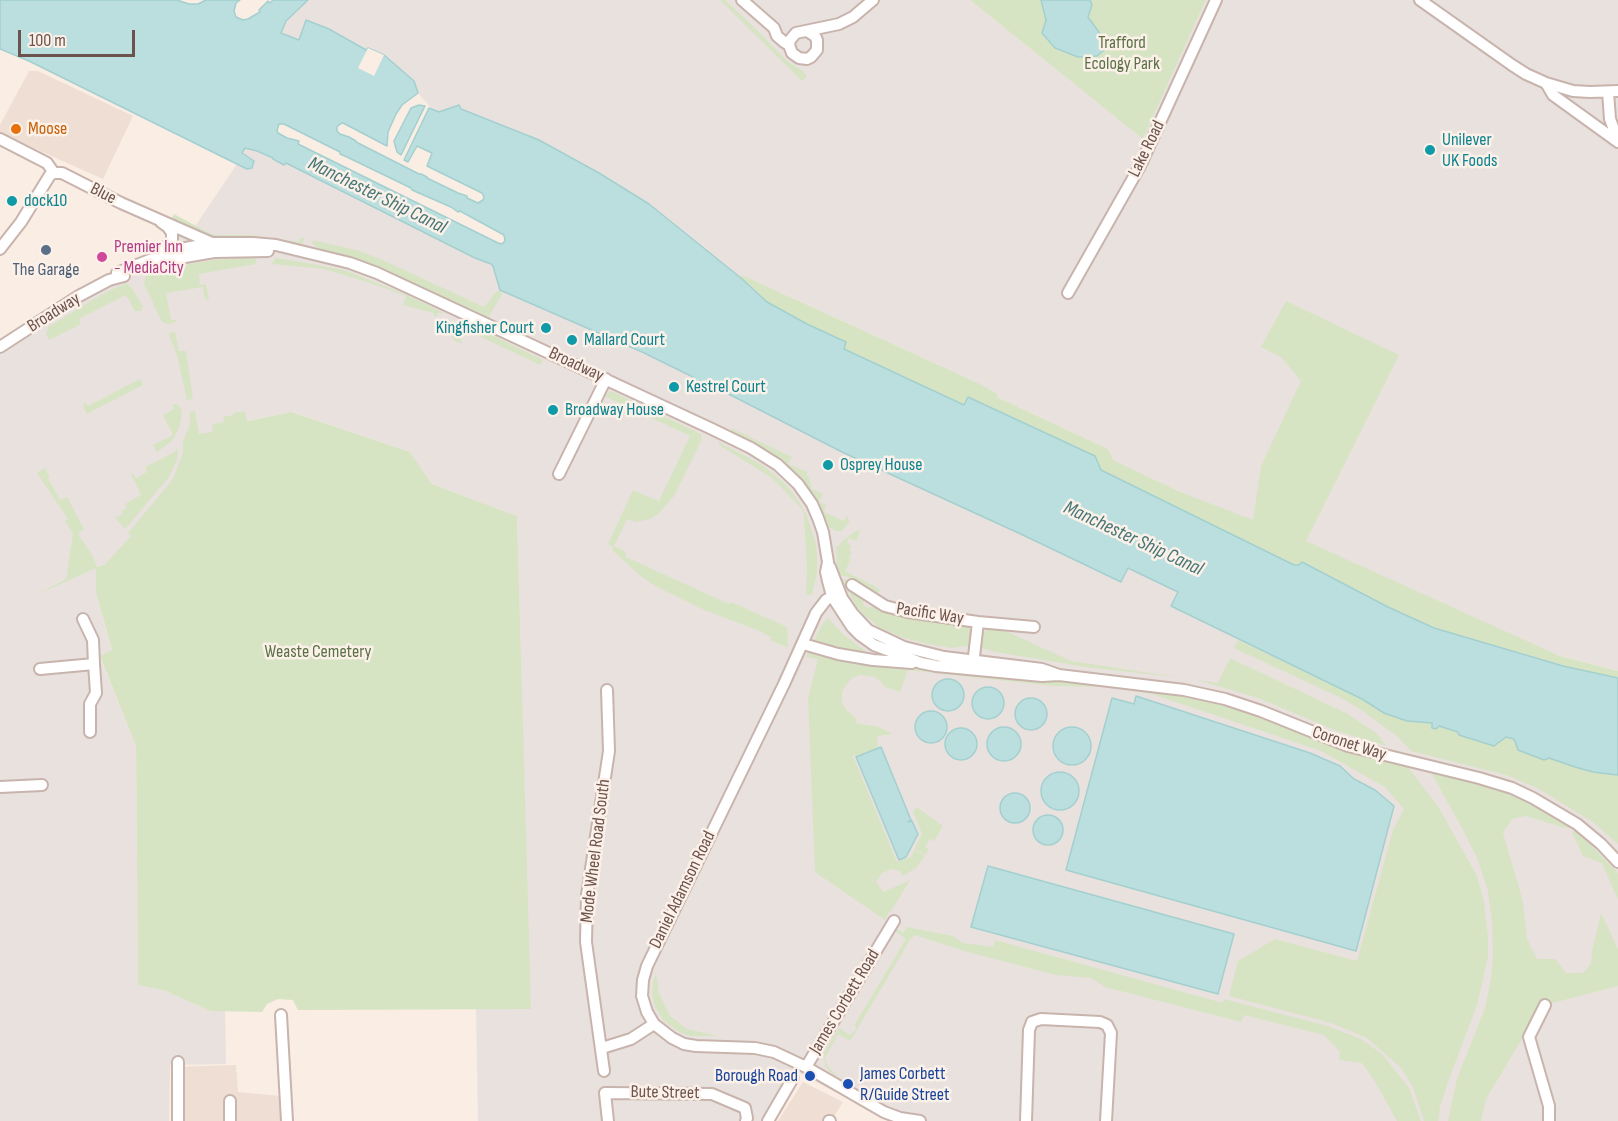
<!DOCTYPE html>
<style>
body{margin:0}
#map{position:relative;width:1618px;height:1121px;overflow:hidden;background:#f9ede4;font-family:"Sofia Sans Condensed",sans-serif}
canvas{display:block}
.scale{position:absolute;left:18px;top:30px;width:117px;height:27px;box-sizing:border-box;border:3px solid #6d534d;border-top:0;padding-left:8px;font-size:18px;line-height:21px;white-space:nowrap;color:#6d534d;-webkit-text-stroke:4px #fcf1e9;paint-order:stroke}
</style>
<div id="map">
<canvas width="1618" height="1121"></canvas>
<div class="scale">100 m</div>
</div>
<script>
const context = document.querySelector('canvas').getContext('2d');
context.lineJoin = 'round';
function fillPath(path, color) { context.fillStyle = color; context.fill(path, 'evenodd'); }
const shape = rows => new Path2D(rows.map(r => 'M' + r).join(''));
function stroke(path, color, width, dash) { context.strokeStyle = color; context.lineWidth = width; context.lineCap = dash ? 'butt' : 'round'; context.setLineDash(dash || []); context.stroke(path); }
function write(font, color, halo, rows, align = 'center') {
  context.font = font + ' "Sofia Sans Condensed",sans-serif'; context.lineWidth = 5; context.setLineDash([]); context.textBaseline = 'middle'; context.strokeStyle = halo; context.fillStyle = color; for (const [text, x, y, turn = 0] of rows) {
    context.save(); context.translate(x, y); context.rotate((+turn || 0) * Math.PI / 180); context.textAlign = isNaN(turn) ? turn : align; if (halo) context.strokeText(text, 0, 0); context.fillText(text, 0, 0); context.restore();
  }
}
fillPath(shape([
 [29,71,38,71,133,116,103,179,0,133,0,125],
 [236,1065,238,1092,281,1096,283,1121,177,1121,175,1067],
 [803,1082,843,1102,831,1121,778,1121]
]), '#efded3');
fillPath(shape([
 [308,0,970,0,1143,138,1206,0,1618,0,1618,671,1560,656,1183,493,1113,460,1108,449,997,397,978,383,742,275,741,278,649,204,599,173,539,140,460,109,459,105,439,112,433,110,418,93,414,81,384,55,366,50,329,29,306,20,299,40,281,32,286,21],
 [245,148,257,151,286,163,475,258,491,264,571,320,695,378,698,390,703,392,713,386,842,452,1025,536,1121,582,1128,568,1178,592,1172,606,1251,646,1518,750,1618,775,1618,1121,891,1121,793,1070,762,1121,478,1121,476,1009,530,1009,517,516,432,484,410,452,293,412,224,425,132,536,105,564,96,567,96,593,112,651,100,657,136,746,138,984,163,990,210,1011,225,1011,226,1064,170,1065,169,1121,0,1121,0,339,74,291,138,260,196,225,237,164,247,169,252,168,254,161,242,153]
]), '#e9e1de');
fillPath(shape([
 [720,0,725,0,756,29,788,62,803,71,807,76,802,81],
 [970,0,1206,0,1143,139],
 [174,214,211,234,217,235,250,235,299,242,301,238,305,238,303,243,299,246,211,239,172,218],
 [313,240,360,251,387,262,484,307,496,292,500,290,502,294,488,318,380,269,321,251,312,243],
 [256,257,256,264,199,274,200,285,206,284,209,299,205,300,203,287,166,293,171,320,177,320,176,322,168,324,162,322,144,284,146,275,184,265,213,260],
 [275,258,308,263,347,271,407,295,444,313,438,313,436,318,433,313,403,305,406,296,370,283,324,269,272,264],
 [742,275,978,383,996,393,997,397,1108,449,1113,460,1183,493,1253,520,1261,466,1301,381,1281,357,1261,347,1286,301,1399,355,1306,541,1560,656,1618,671,1618,678,1563,666,1434,628,1388,607,1302,562,1299,565,1294,565,1101,470,1094,456,968,397,965,405,843,348,846,342,807,324,767,302,741,278],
 [126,283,132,288,143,306,141,311,135,311,126,295,79,319,81,324,49,340,46,334,48,327,104,293],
 [459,321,463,321,543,360,540,365,477,335,472,334,461,337,462,343,456,342,452,337,452,332,453,327],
 [175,332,179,351,186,351,193,399,187,400,177,355,169,335,169,333],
 [140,379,143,385,87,414,83,406,85,402,88,406],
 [611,391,701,434,702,439,674,496,658,514,650,519,636,522,627,519,614,546,625,551,626,557,729,604,731,602,787,627,788,648,770,640,771,637,757,630,704,610,657,587,643,578,612,550,613,547,608,544,633,490,659,501,690,436,604,396],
 [172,404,177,404,181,408,182,415,179,428,172,441,157,452,153,445,173,435,163,415,174,409],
 [195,411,199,434,213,432,212,426,214,424,224,422,223,417,233,415,233,413,245,411,247,421,292,412,410,452,432,484,517,516,531,1009,298,1010,293,1000,278,999,267,1004,262,1012,210,1011,163,990,138,985,136,746,100,656,112,650,96,593,96,568,34,596,66,579,73,534,65,521,68,519,37,473,45,468,50,478,48,479,60,500,67,497,84,529,78,534,92,555,97,567,105,564,131,536,128,533,173,479,183,452,183,441,190,424,190,412],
 [731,428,792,457,788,464,808,472,806,476,809,477,812,489,823,494,819,502,826,505,824,512,844,521,847,515,850,523,848,523,845,528,841,531,835,531,831,528,827,528,814,498,794,472,768,451,733,434],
 [719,442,762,465,774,474,790,489,799,502,807,516,816,544,817,557,817,573,812,595,806,595,807,569,804,514,801,508,772,478,719,445],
 [178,448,177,460,169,477,125,529,115,518,123,514,121,511,127,508,125,504,141,495,131,474,133,473,136,478,147,472,145,467,173,453],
 [857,530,860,532,856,541,849,538,847,543,851,545,849,550,852,552,849,558,851,559,845,571,875,586,875,587,880,590,878,594,849,577,840,575,837,569,836,547,841,544,841,542],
 [841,579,851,581,864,599,863,605,868,608,873,606,878,606,966,625,970,628,971,633,970,647,965,646,951,648,928,644,904,638,880,628,863,614,855,604],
 [828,618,845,636,866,651,856,653,819,644,814,641,821,626],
 [991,627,997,627,1071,661,1183,678,1085,667,996,652,981,648,982,637,984,632],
 [1238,640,1362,699,1384,713,1407,721,1432,723,1459,732,1459,735,1494,746,1506,737,1514,739,1518,750,1548,757,1575,767,1593,772,1618,775,1618,844,1594,823,1539,789,1506,775,1411,751,1397,736,1360,709,1341,698,1234,648],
 [814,652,908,668,1069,682,1186,696,1219,704,1251,714,1276,723,1345,752,1408,767,1439,808,1477,876,1484,902,1488,937,1488,957,1477,1005,1448,1082,1440,1107,1438,1121,1424,1121,1413,1087,1401,1068,1367,1038,1331,1023,1229,996,1238,961,1275,939,1357,961,1393,830,1404,809,1385,787,1321,751,1152,694,1107,687,1053,686,908,670,900,692,885,687,882,683,875,677,860,675,851,679,842,691,842,701,846,710,857,719,856,723,879,727,893,734,877,736,878,748,856,757,855,755,853,756,897,862,911,857,914,850,925,856,916,868,903,876,900,871,892,869,882,873,876,882,883,892,910,880,891,911,889,912,885,920,815,872,808,698,818,659,806,657,808,653],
 [1230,658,1346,713,1376,733,1387,746,1337,731,1258,698,1197,680,1218,683],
 [1431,772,1482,784,1518,797,1543,809,1573,828,1565,828,1526,816,1512,819,1503,833,1523,901,1527,939,1537,959,1555,959,1566,973,1583,973,1591,964,1592,951,1601,913,1618,949,1618,986,1537,1007,1525,1034,1486,1099,1481,1121,1448,1121,1457,1079,1485,1008,1491,978,1493,956,1492,922,1488,891,1478,860,1463,830],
 [916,807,943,826,934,841,930,839,925,847,929,849,925,855,914,849,922,834,913,812],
 [1577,831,1618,873,1618,900,1602,863,1583,856,1572,832],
 [907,927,953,936,963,943,993,947,995,940,1223,1003,1224,999,1328,1026,1361,1039,1382,1054,1409,1088,1421,1121,1397,1121,1374,1080,1362,1063,1339,1060,1340,1052,1324,1035,1244,1015,1241,1022,1105,987,1091,978,1056,975,964,951,915,935,910,940,850,1041,838,1034,825,1058,828,1067,838,1076,830,1072,825,1066,824,1053,839,1028,850,1035,856,1029,855,1024,906,939,896,932,895,928,903,933],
 [656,973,659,993,670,1016,687,1029,718,1036,690,1036,679,1032,664,1021,655,1007,652,995,653,982]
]), '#d7e4c4');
const water = shape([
 [0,0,177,0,189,4,198,4,206,0,240,0,236,3,234,11,236,17,243,20,248,19,260,12,259,10,268,1,270,3,273,0,308,0,286,21,281,33,299,40,306,20,329,29,366,50,368,48,384,55,414,81,418,93,402,105,396,114,388,132,387,146,343,123,340,124,337,127,337,131,340,134,349,137,356,141,356,142,419,174,421,174,427,177,427,178,458,193,467,196,467,198,478,203,483,200,484,197,482,193,427,166,432,153,417,146,408,162,404,160,429,108,439,112,459,105,461,109,539,140,599,173,649,204,741,278,767,302,807,324,846,342,844,349,964,405,968,397,1095,456,1101,470,1294,565,1299,565,1302,562,1388,607,1434,628,1563,666,1618,678,1618,775,1593,772,1575,767,1549,758,1544,760,1518,750,1514,739,1506,737,1494,746,1459,735,1458,732,1439,726,1436,729,1432,728,1432,723,1407,721,1384,713,1362,699,1171,606,1178,592,1128,568,1121,582,1025,536,842,452,713,386,702,392,698,390,695,378,642,352,500,290,493,266,491,264,475,258,286,163,284,165,273,159,273,158,257,151,245,148,242,153,254,161,252,168,247,169,29,61,0,49,0,0],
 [279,124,284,124,340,152,340,154,347,157,411,188,412,190,451,207,458,212,460,211,504,235,505,241,502,244,498,243,298,144,299,141,287,138,278,133,277,130,279,124],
 [1041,0,1090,0,1092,5,1088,17,1109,46,1097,56,1078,57,1055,48,1042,33,1046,20,1041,0],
 [419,105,425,106,401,155,397,152,394,141,411,108,419,105],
 '932 695a16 16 0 1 1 32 0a16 16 0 1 1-32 0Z',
 '972 703a16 16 0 1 1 32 0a16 16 0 1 1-32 0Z',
 [1136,696,1310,753,1340,766,1354,779,1375,790,1394,806,1356,951,1066,870,1112,698,1134,704,1136,696],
 '1015 714a16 16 0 1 1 32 0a16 16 0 1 1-32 0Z',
 '915 727a16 16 0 1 1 32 0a16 16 0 1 1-32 0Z',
 '1053 746a19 19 0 1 1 38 0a19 19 0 1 1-38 0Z',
 '987 744a17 17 0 1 1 34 0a17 17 0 1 1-34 0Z',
 '945 744a16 16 0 1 1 32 0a16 16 0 1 1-32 0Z',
 [881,747,911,820,908,822,912,821,918,834,906,857,899,860,856,757,881,747],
 '1041 791a19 19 0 1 1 38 0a19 19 0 1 1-38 0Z',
 '1000 808a15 15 0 1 1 30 0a15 15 0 1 1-30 0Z',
 '1033 830a15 15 0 1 1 30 0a15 15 0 1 1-30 0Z',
 [988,866,1234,934,1218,994,971,927,988,866]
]);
fillPath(water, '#bbdfde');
stroke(water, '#a3d0cf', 1.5);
fillPath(shape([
 [368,48,384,55,374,76,358,68]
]), '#f9ede4');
const minor = shape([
 [742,0,774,28,777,36,784,42,789,45],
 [1420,0,1512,65,1526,74,1546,83,1573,91,1590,92,1618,91],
 [807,31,815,36,817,40,817,50,811,57,807,59,799,58,792,53,789,45,790,40,796,33,839,24,853,17,873,0],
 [1546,83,1553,95,1618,142],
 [1608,92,1610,119,1618,140],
 [0,139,47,163,54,173],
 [54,173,62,173,121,203,212,243],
 [0,249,21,222,50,175,54,173],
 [158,251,169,245,172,240,172,233,168,227,161,222],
 [144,268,185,257,214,252,268,251],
 [117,273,175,250,212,243,253,243,276,245,350,263,377,273,712,429,751,448,778,465,798,484,812,504,818,518,823,532,828,562,826,572,828,581,832,596,837,604,852,627,860,635,874,645,921,663,936,666,1042,676,1059,675],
 [1068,293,1140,166,1216,0],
 [0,347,77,297,109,280,124,276],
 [559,474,606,379],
 [830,567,842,598,853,614,868,630,904,647,944,657,1042,669,1059,675,1184,690,1225,699,1261,711,1348,746,1479,778,1512,788,1533,798,1577,824,1601,844,1618,862],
 [852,585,885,606,908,612,978,622,1034,627],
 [836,594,826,600,816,613,784,684,647,966,643,980,642,996,647,1012,654,1024,672,1038,684,1044,696,1046,755,1048,774,1052,806,1067,884,1112,900,1118,920,1121],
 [83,619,93,640,94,664],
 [803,644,838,654,873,660,912,663],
 [973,665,978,622],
 [40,669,94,664,96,693,90,704,90,732],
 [0,787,42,785],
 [1545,1005,1529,1037,1549,1106,1549,1121],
 [281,1015,287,1121],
 [602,1048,631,1039,654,1024],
 [178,1062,178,1121],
 [806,1067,894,921],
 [604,1071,586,942,587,895,609,751,607,690],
 [230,1101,230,1121],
 [608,1121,605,1093,712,1094,745,1108,747,1118,746,1121],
 [768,1121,793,1078],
 [829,1121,830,1121],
 [1026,1121,1029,1030,1032,1022,1041,1019,1100,1022,1107,1025,1111,1033,1106,1121]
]);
stroke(minor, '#c8b4ac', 14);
stroke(minor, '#fff', 10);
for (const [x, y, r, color] of [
 [16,129,6,"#e8710a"],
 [1430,150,6,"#0f9aa8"],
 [12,201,6,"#0f9aa8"],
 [46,250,6,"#5c6f8a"],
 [102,257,6,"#d1479c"],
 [546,328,6,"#0f9aa8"],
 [572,340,6,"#0f9aa8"],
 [674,387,6,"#0f9aa8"],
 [553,410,6,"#0f9aa8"],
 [828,465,6,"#0f9aa8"],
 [810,1076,6,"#1a4fb4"],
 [848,1084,6,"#1a4fb4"]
]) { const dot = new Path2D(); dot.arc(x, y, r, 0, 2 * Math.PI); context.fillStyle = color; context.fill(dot); stroke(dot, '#fcf1e9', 2); }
write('18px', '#5b7247', '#fcf1e9', [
 ["Trafford",1122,43],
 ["Ecology Park",1122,64],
 ["Weaste Cemetery",318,652]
]);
write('18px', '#c56008', '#fcf1e9', [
 ["Moose",28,129]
], 'left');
write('18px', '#0d838f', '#fcf1e9', [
 ["Unilever",1442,140],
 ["UK Foods",1442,161],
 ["dock10",24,201],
 ["Kingfisher Court",534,328,"right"],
 ["Mallard Court",584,340],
 ["Kestrel Court",686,387],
 ["Broadway House",565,410],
 ["Osprey House",840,465]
], 'left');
write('18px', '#6d534d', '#fcf1e9', [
 ["Lake Road",1147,149,-64],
 ["Blue",103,194,27],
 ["Broadway",54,313,-32],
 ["Broadway",576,365,25],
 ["Pacific Way",930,614,9],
 ["Coronet Way",1349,744,18],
 ["Mode Wheel Road South",596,851,-83],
 ["Daniel Adamson Road",683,890,-64],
 ["James Corbett Road",845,1002,-59],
 ["Bute Street",665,1093,1]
]);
write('18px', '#b23c85', '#fcf1e9', [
 ["Premier Inn",114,247],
 ["- MediaCity",114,268]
], 'left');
write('18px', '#4e5e75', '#fcf1e9', [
 ["The Garage",46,270]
]);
write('18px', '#164399', '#fcf1e9', [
 ["James Corbett",860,1074],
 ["R/Guide Street",860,1095],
 ["Borough Road",798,1076,"right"]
], 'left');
write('italic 20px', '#477777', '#fcf1e9', [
 ["Manchester Ship Canal",377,196,26],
 ["Manchester Ship Canal",1133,539,25]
]);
</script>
